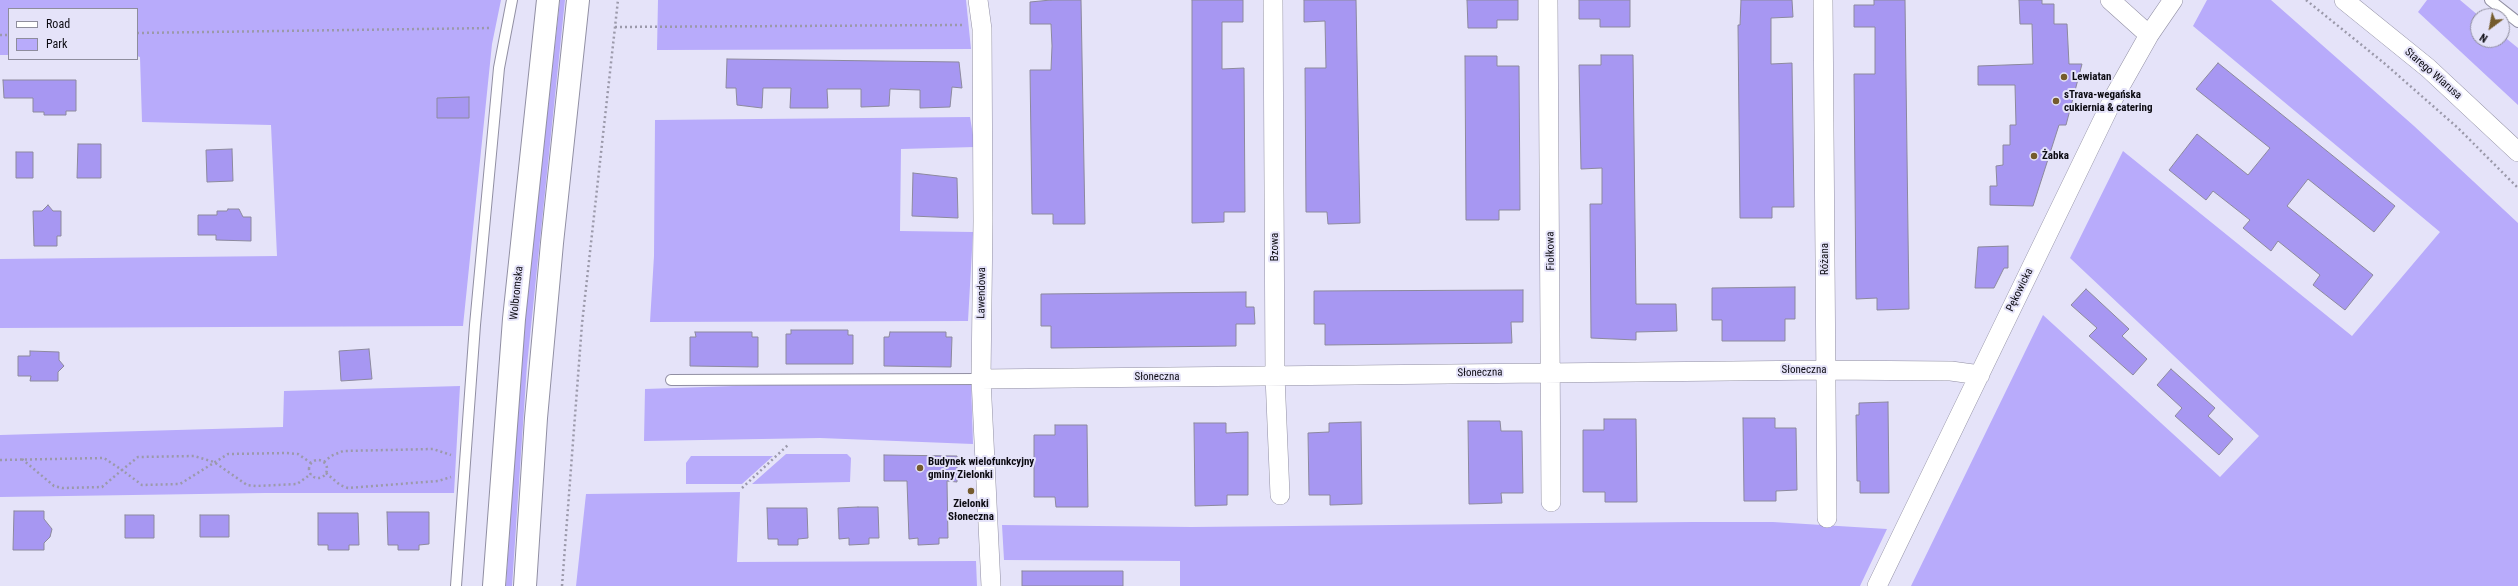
<!DOCTYPE html>
<meta charset="utf-8">
<style>
body{margin:0}
#map{position:relative;width:2518px;height:586px;overflow:hidden;background:#e5e3f9;font-family:"Roboto Condensed",sans-serif}
canvas{display:block}
.legend{position:absolute;left:8px;top:8px;width:130px;height:52px;box-sizing:border-box;background:#e5e3f9;border:1px solid #8e8d9d;margin:0;padding:5px 7px;list-style:none;font-size:12px;color:#0c0b12}
.legend li{display:flex;align-items:center;gap:8px;height:20px}
.legend b{width:20px;border:1px solid #8e8d9d}
.north{position:absolute;left:2470px;top:8px;width:40px;height:40px;box-sizing:border-box;background:#e5e3f9;border:1px solid #8e8d9d;border-radius:50%;rotate:212deg;font-size:11px;font-weight:700;line-height:16px;text-align:center;color:#0c0b12}
.north::after{content:'';display:block;margin:auto;width:14px;height:18px;background:#755b2d;clip-path:polygon(50% 0,100% 100%,50% 72%,0 100%)}
</style>
<div id="map">
<canvas width="2518" height="586"></canvas>
<ul class="legend">
<li><b style="height:5px;background:#fff"></b>Road</li>
<li><b style="height:11px;background:#b8abfb"></b>Park</li>
</ul>
<div class="north">N</div>
</div>
<script>
const context = document.querySelector('canvas').getContext('2d');
context.lineJoin = 'round';
function fillPath(path, color) { context.fillStyle = color; context.fill(path, 'evenodd'); }
const shape = rows => new Path2D(rows.map(r => 'M' + r).join(''));
function stroke(path, color, width, dash) { context.strokeStyle = color; context.lineWidth = width; context.lineCap = dash ? 'butt' : 'round'; context.setLineDash(dash || []); context.stroke(path); }
function write(font, color, halo, rows, align = 'center') {
  context.font = font + ' "Roboto Condensed",sans-serif'; context.lineWidth = 4; context.setLineDash([]); context.textBaseline = 'middle'; context.strokeStyle = halo; context.fillStyle = color; for (const [text, x, y, turn = 0] of rows) {
    context.save(); context.translate(x, y); context.rotate((+turn || 0) * Math.PI / 180); context.textAlign = isNaN(turn) ? turn : align; if (halo) context.strokeText(text, 0, 0); context.fillText(text, 0, 0); context.restore();
  }
}
fillPath(shape([
 [0,0,501,0,492,44,463,326,0,328,0,259,277,256,271,125,142,122,140,57,137,56,137,9,9,9,9,55,0,55],
 [560,0,565,0,527,365,512,586,506,586,522,341],
 [658,0,966,0,971,49,657,50],
 [2207,0,2271,0,2414,126,2518,223,2518,586,1911,586,2043,315,2220,477,2259,436,2070,258,2123,151,2352,336,2440,232,2193,26],
 [2427,0,2460,0,2479,16,2478,40,2502,40,2502,35,2518,48,2518,105,2418,12],
 [970,117,975,147,901,149,900,231,973,232,968,321,650,322,654,256,655,120],
 [971,381,973,444,820,438,644,441,645,389,823,383],
 [460,386,454,493,265,493,0,497,0,435,283,427,284,391],
 [786,454,847,454,851,458,850,482,752,484],
 [691,456,773,456,742,484,686,484,686,463],
 [740,492,737,562,976,561,977,586,576,586,586,494],
 [1693,522,1773,522,1887,529,1860,586,1180,586,1180,561,1004,560,1002,525,1192,527]
]), '#b8abfb');
const building = shape([
 [1051,0,1081,0,1085,224,1053,224,1053,214,1032,214,1030,70,1051,70,1052,46,1051,24,1030,24,1030,2,1051,0],
 [1192,0,1243,0,1243,22,1222,22,1222,69,1244,68,1245,212,1224,212,1224,222,1192,223,1192,0],
 [1304,0,1356,0,1360,223,1328,224,1327,212,1306,212,1305,68,1326,68,1325,21,1304,22,1304,0],
 [1467,0,1518,0,1518,20,1497,20,1497,28,1468,28,1467,0],
 [1579,0,1630,0,1630,27,1600,27,1600,19,1579,19,1579,0],
 [1741,0,1792,0,1793,17,1771,18,1771,64,1792,63,1794,207,1772,207,1772,218,1740,218,1738,25,1740,25,1741,0],
 [1874,0,1905,0,1909,309,1877,310,1877,298,1856,299,1854,74,1875,74,1875,27,1854,27,1854,5,1874,5,1874,0],
 [2019,0,2042,0,2042,4,2054,4,2054,24,2067,24,2069,64,2082,64,2066,125,2059,125,2033,206,1990,205,1990,186,1997,186,1996,166,2003,165,2003,145,2010,145,2010,125,2016,125,2015,85,1978,85,1978,66,2033,64,2032,24,2020,24,2019,0],
 [1601,55,1633,55,1636,304,1676,304,1677,331,1636,332,1636,340,1591,338,1590,204,1602,204,1602,168,1581,169,1579,65,1601,65,1601,55],
 [1465,56,1497,56,1497,66,1519,66,1520,210,1499,210,1499,220,1466,220,1465,56],
 [727,59,959,62,962,88,952,87,950,107,920,108,920,90,890,89,889,106,861,107,861,89,827,89,828,108,790,108,791,88,763,88,762,108,737,105,736,88,726,88,727,59],
 [2218,63,2395,206,2374,232,2308,179,2287,206,2373,275,2345,310,2313,285,2320,275,2278,241,2271,251,2243,228,2250,220,2213,191,2206,200,2169,170,2197,134,2248,175,2270,148,2196,89,2218,63],
 [3,80,76,80,76,111,66,111,66,115,44,115,44,112,33,112,33,98,4,98,3,80],
 [469,97,469,118,437,118,437,98,469,97],
 [78,144,101,144,101,178,77,178,78,144],
 [232,149,233,181,207,182,206,150,232,149],
 [16,152,33,152,33,178,16,178,16,152],
 [913,173,957,178,958,218,912,216,913,173],
 [48,205,53,211,61,211,61,236,57,236,57,246,34,246,33,211,42,211,48,205],
 [228,209,239,209,243,217,251,217,251,241,216,240,216,235,198,235,198,215,217,215,217,211,227,211,228,209],
 [2008,246,2008,268,2004,268,1994,288,1975,288,1978,247,2008,246],
 [1795,287,1795,319,1785,319,1785,341,1722,341,1722,320,1712,320,1712,288,1795,287],
 [2086,289,2129,329,2122,336,2147,359,2133,375,2089,336,2097,328,2071,305,2086,289],
 [1523,290,1523,322,1511,322,1512,343,1325,345,1325,324,1314,324,1314,291,1523,290],
 [1246,292,1246,307,1254,307,1255,324,1236,324,1236,346,1051,348,1051,326,1041,326,1041,294,1246,292],
 [791,330,848,330,848,335,853,335,853,364,786,364,786,334,791,334,791,330],
 [695,332,752,332,752,337,758,337,758,367,690,366,690,337,696,337,695,332],
 [890,332,946,332,946,337,952,337,951,367,884,366,884,337,889,337,890,332],
 [369,349,372,379,341,381,339,351,369,349],
 [30,351,59,352,59,360,64,366,58,372,58,381,30,381,31,376,18,376,18,356,30,356,30,351],
 [2171,369,2215,408,2208,416,2233,439,2219,455,2175,416,2182,408,2157,385,2171,369],
 [1888,402,1889,493,1860,493,1860,481,1857,481,1856,415,1859,415,1859,403,1888,402],
 [1743,418,1775,418,1775,428,1796,428,1797,490,1776,491,1776,501,1744,501,1743,418],
 [1604,419,1636,419,1637,502,1605,502,1605,492,1583,492,1583,430,1604,430,1604,419],
 [1468,421,1500,421,1501,431,1522,431,1523,493,1501,493,1502,503,1469,504,1468,421],
 [1361,422,1362,504,1330,505,1330,495,1309,495,1308,433,1329,432,1329,423,1361,422],
 [1194,423,1226,423,1226,433,1248,432,1248,495,1227,495,1227,505,1195,506,1194,423],
 [1055,425,1087,425,1088,507,1056,507,1055,497,1034,497,1034,435,1055,435,1055,425],
 [884,455,957,456,957,482,947,481,948,538,939,538,939,544,918,545,918,538,909,539,907,481,884,481,884,455],
 [858,507,878,507,879,538,869,538,869,544,849,545,849,538,839,539,838,508,858,507],
 [767,508,807,508,808,538,798,539,798,545,778,545,778,539,768,539,767,508],
 [14,511,44,511,44,519,52,529,50,537,44,543,44,550,13,550,14,511],
 [387,512,429,512,429,544,419,545,419,550,398,550,398,545,388,545,387,512],
 [318,513,358,513,359,545,349,545,349,550,328,550,328,545,318,545,318,513],
 [125,515,154,515,154,538,125,538,125,515],
 [200,515,229,515,229,537,200,537,200,515],
 [1022,571,1123,571,1123,586,1022,586,1022,571]
]);
fillPath(building, '#a797f2');
stroke(building, '#8c899d', 1);
const lane = shape([
 [2490,0,2518,22],
 [671,380,981,379],
 [456,586,475,325,499,68,512,0]
]);
const street = shape([
 [978,0,982,29,983,221,981,379,991,586],
 [1273,0,1275,376,1280,495],
 [1548,0,1551,502],
 [1823,0,1827,518],
 [2110,0,2149,35],
 [2344,0,2428,68,2518,152],
 [981,379,1825,370,1951,371,1980,375],
 [1877,586,2114,97,2149,35,2173,0]
]);
const secondary = shape([
 [494,586,514,319,548,0],
 [525,586,536,418,552,243,578,0]
]);
stroke(lane, '#918fa3', 12);
stroke(street, '#918fa3', 20);
stroke(secondary, '#918fa3', 24);
stroke(shape([
 [2306,0,2384,63,2458,128,2518,188],
 [615,27,963,25],
 [137,33,492,28],
 [0,35,9,35],
 [22,459,54,486,62,488,102,487,122,470,142,485,180,484,228,454,287,453,298,454,311,463],
 [0,460,104,458,122,470,138,457,194,456,214,462,247,485,256,486,297,484,311,474],
 '309 469a9 9 0 1 1 18 0a9 9 0 1 1-18 0Z',
 [324,462,331,456,343,451,433,449,451,455],
 [326,473,340,485,348,488,438,481,451,477],
 [742,488,788,445],
 [562,586,582,324,618,0]
]), '#9b99aa', 2.5, [2, 3]);
stroke(lane, '#fff', 10);
stroke(street, '#fff', 19);
stroke(secondary, '#fff', 22);
for (const [x, y, r, color] of [
 [2064,77,4,"#755b2d"],
 [2056,101,4,"#755b2d"],
 [2034,156,4,"#755b2d"],
 [920,468,4,"#755b2d"],
 [971,491,4,"#755b2d"]
]) { const dot = new Path2D(); dot.arc(x, y, r, 0, 2 * Math.PI); context.fillStyle = color; context.fill(dot); stroke(dot, '#e5e3f9', 1.5); }
write('11px', '#0c0b12', '#e5e3f9', [
 ["Starego Wiarusa",2433,74,41],
 ["Bzowa",1275,247,-90],
 ["Fiołkowa",1551,251,-91],
 ["Różana",1825,259,-90],
 ["Pękowicka",2020,290,-64],
 ["Wolbromska",517,293,-84],
 ["Lawendowa",982,293,-89],
 ["Słoneczna",1804,370],
 ["Słoneczna",1480,373,-1],
 ["Słoneczna",1157,377]
]);
write('bold 11px', '#0c0b12', '#e5e3f9', [
 ["Lewiatan",2072,77],
 ["sTrava-wegańska",2064,95],
 ["cukiernia & catering",2064,108],
 ["Żabka",2042,156],
 ["Budynek wielofunkcyjny",928,462],
 ["gminy Zielonki",928,475],
 ["Zielonki",971,504,"center"],
 ["Słoneczna",971,517,"center"]
], 'left');
</script>
